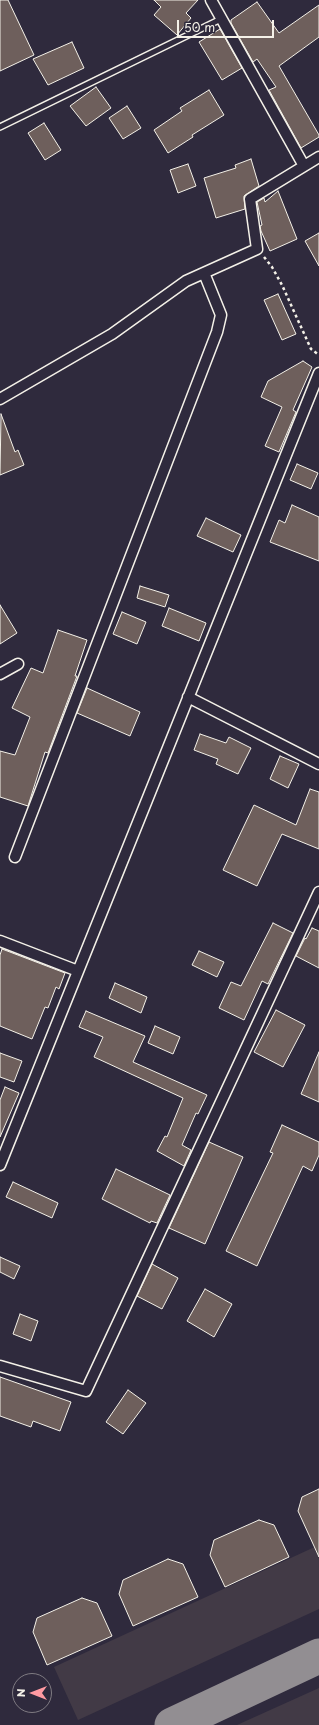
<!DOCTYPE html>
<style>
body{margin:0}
#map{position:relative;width:319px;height:1725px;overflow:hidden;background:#2f2a3d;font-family:"Playpen Sans",sans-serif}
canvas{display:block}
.north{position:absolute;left:12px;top:1673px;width:40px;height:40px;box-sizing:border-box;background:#2f2a3d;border:1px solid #7e7a81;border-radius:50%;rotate:270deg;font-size:11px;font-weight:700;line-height:16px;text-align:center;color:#f4f1e8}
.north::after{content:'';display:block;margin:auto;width:14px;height:18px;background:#ff9aa2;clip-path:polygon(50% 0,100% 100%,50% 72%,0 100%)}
.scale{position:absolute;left:177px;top:20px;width:97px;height:18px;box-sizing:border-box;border:2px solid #f4f1e8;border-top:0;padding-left:5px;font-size:12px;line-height:14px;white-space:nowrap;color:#f4f1e8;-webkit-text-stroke:3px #2f2a3d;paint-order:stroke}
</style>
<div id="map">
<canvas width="319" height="1725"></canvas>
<div class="north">N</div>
<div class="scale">50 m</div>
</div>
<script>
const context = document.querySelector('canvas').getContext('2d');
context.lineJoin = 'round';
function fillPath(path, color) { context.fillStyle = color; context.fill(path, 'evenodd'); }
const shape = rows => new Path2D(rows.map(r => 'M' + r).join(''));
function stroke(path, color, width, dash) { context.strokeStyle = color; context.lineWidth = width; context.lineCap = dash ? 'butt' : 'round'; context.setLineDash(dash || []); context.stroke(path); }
fillPath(shape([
 [319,1545,319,1609,78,1720,54,1667],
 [319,1688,319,1725,237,1725]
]), '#423a46');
stroke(shape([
 [172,1725,319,1656]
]), '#928e92', 35);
const building = shape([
 [0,0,8,0,34,55,0,71,0,0],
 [154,0,198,0,186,13,191,18,177,35,154,15,161,7,154,0],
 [257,2,279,33,319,5,319,37,279,66,319,135,319,137,301,148,269,90,276,87,257,59,253,62,231,23,231,20,257,2],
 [220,29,242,68,222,80,199,42,220,29],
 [72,42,84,68,48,85,33,59,72,42],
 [96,87,111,108,86,126,70,106,96,87],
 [209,90,224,115,192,135,193,137,168,153,154,130,182,111,180,108,209,90],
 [127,106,141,128,123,139,109,118,127,106],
 [44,123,61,150,45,160,28,133,44,123],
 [251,159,259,186,244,196,245,209,216,218,204,178,236,168,235,165,251,159],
 [188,164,196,186,178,193,170,170,188,164],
 [278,191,297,239,270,251,261,231,260,226,262,225,257,202,264,198,265,202,278,191],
 [319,233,319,266,305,241,319,233],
 [278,294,296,334,282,340,264,300,278,294],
 [303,361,312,367,293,410,296,412,279,452,265,446,282,407,261,397,268,381,303,361],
 [1,414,15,452,18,450,24,465,0,475,1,414],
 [297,464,318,473,311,489,290,480,297,464],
 [292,505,319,517,319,561,270,542,279,520,285,523,292,505],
 [206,518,241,535,233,552,197,536,206,518],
 [140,586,169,595,165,607,137,598,140,586],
 [0,605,17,633,0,644,0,605],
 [169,608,206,623,199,641,162,626,169,608],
 [122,612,146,622,137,644,113,634,122,612],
 [58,630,87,640,75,676,77,676,48,753,45,752,28,806,0,797,0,751,15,755,30,717,12,708,31,668,43,673,58,630],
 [87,688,140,712,130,736,77,713,87,688],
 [200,734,226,743,229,737,251,748,238,774,216,764,218,759,194,750,200,734],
 [280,756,299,764,288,788,270,779,280,756],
 [310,789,319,792,319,849,282,834,257,886,223,870,254,805,296,825,310,789],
 [273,923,293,933,268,984,262,981,244,1020,219,1008,231,982,241,986,273,923],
 [312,928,319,931,319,968,296,956,305,938,306,939,312,928],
 [2,949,65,973,59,989,56,987,48,1008,45,1007,32,1039,0,1026,0,955,2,949],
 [199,951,224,962,217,977,192,965,199,951],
 [115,983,147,997,141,1013,109,998,115,983],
 [276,1010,305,1025,283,1067,254,1052,276,1010],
 [86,1011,145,1036,133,1062,207,1095,198,1114,196,1113,182,1145,191,1150,184,1166,157,1151,165,1136,167,1137,183,1098,94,1057,103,1037,79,1027,86,1011],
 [155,1026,180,1037,173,1054,148,1043,155,1026],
 [319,1052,319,1102,301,1094,319,1052],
 [0,1053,22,1061,14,1082,0,1077,0,1053],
 [5,1087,19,1093,0,1137,0,1100,5,1087],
 [282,1125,319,1142,319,1155,312,1171,303,1166,257,1266,226,1251,273,1153,270,1152,282,1125],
 [209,1142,243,1157,205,1244,169,1228,209,1142],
 [116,1169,170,1195,157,1223,151,1221,150,1223,102,1199,116,1169],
 [13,1182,58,1203,52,1218,6,1197,13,1182],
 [0,1257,20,1266,14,1279,0,1272,0,1257],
 [152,1264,178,1278,162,1309,137,1296,152,1264],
 [205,1289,232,1304,214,1337,187,1321,205,1289],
 [20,1314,38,1321,31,1341,13,1334,20,1314],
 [0,1377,71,1402,60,1431,33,1421,31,1427,0,1416,0,1377],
 [128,1390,146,1403,123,1434,106,1422,128,1390],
 [319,1489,319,1557,298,1511,302,1497,319,1489],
 [259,1520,274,1525,289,1557,225,1587,210,1555,214,1540,259,1520],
 [168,1559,183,1564,198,1597,133,1626,119,1594,123,1580,168,1559],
 [82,1598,97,1603,112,1636,47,1665,33,1632,37,1618,82,1598]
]);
fillPath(building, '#6e5f5c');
stroke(building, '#f4f1e8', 1);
const lane = shape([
 [0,127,221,19]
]);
const street = shape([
 [211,0,304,166],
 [0,399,112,334,186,281,257,249,250,199,319,157],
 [0,674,18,664],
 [188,697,319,764],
 [15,857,217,332,221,315,204,273],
 [0,941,78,971],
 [0,1165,319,373],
 [0,1366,86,1391,319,892]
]);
stroke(lane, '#f4f1e8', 8);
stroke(street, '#f4f1e8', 13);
stroke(shape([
 [264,257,272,267,282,285,311,349,319,355]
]), '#f4f1e8', 2.5, [3, 3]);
stroke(lane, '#2f2a3d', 5);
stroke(street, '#2f2a3d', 10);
</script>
